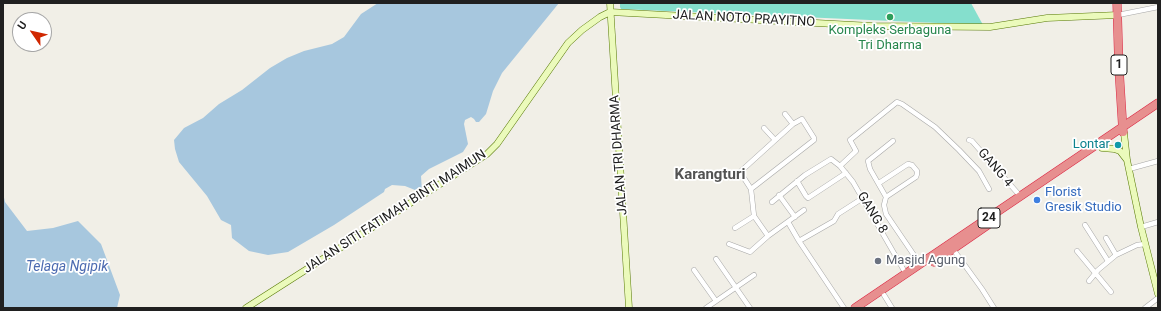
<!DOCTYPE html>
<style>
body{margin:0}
#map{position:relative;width:1161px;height:311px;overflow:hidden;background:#f1efe7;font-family:Roboto,sans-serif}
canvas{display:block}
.frame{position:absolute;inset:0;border:4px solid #202020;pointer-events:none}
.north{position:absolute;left:12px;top:12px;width:40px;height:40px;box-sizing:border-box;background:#fff;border:1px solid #a6a6a6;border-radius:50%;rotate:304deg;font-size:11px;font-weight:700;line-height:16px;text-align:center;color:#202020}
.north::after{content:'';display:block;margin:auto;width:14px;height:18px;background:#d02700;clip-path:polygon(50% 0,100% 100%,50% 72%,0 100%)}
</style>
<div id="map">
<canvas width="1161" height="311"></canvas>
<div class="frame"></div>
<div class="north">U</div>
</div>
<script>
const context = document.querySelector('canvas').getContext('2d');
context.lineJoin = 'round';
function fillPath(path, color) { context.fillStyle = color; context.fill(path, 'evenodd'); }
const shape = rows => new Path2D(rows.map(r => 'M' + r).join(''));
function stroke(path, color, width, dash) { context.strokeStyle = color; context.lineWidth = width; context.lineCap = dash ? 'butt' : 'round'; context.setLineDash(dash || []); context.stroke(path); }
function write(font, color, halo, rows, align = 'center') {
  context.font = font + ' Roboto,sans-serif'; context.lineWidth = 3.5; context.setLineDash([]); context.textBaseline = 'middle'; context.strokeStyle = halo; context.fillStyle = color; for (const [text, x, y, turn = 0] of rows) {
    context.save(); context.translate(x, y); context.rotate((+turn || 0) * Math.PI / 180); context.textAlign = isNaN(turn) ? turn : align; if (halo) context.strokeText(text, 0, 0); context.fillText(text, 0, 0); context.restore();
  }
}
fillPath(shape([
 [620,3,971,3,983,25,621,9,620,7]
]), '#85dfcd');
fillPath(shape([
 [378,3,559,3,502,73,493,91,486,114,479,122,476,122,474,119,471,117,465,120,464,124,468,144,463,152,429,169,421,176,422,191,420,192,405,186,392,185,385,189,384,192,334,225,288,252,268,255,249,251,232,238,231,225,221,220,207,196,179,162,175,149,174,140,184,128,203,118,219,104,242,90,270,68,287,58,304,51,332,44,344,37,361,14],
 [3,193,5,202,27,231,53,228,78,221,101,244,120,295,117,308,3,308]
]), '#a7c7de');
const street = shape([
 [1118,15,1158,7],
 [785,114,793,124],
 [764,128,775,140],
 [969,140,972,141,1021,197],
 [893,141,868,161,870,169,886,197,884,205,886,214,920,264],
 [840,166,856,151,850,140,897,102,902,104,935,127,959,150,979,171,989,189],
 [1129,169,1158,161],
 [797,181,806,196,808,198,846,173],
 [879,183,908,164,912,165,917,171,917,174,916,177,886,197],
 [751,189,814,140,814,138,802,119,793,124,740,172,751,189,754,216,768,236],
 [779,195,795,217],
 [772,202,805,175,831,159,840,166,853,182,906,274],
 [788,222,799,241,834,221,838,214,863,198],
 [1085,225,1108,261],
 [1141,227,1158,222],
 [735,228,754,216],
 [1106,238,1116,255],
 [799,241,844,308],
 [729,244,750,252,768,236,804,210],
 [953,249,982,289,994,308],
 [1077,251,1111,292],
 [716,259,750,308],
 [694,270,716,301],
 [1089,281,1098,270,1116,255,1137,245,1145,244],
 [884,295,892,308],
 [706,308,754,275],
 [1145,308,1158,298]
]);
const secondary = shape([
 [610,3,629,308],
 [1124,133,1127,160,1141,227,1158,294],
 [1102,148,1114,149,1120,151,1127,160],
 [246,308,487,154,497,144,568,43,582,30,600,17,610,12,872,26,990,27,1047,18,1118,15]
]);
const highway = shape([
 [1117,3,1119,69,1123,132],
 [934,262,992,222],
 [855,308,1158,103]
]);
stroke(street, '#a7a7a7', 5.5);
stroke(secondary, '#577905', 7);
stroke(highway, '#db2743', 9);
stroke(street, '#fff', 4.5);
stroke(secondary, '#ebfabb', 6);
stroke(highway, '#e78f8f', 8);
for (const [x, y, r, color] of [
 [890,17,4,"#2e9e5b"],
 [1118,145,4,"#0f9aa8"],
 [1037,200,4,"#3f7fe0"],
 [878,261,4,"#6b7280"]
]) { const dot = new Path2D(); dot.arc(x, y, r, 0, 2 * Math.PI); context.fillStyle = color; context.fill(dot); stroke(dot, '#fff', 1.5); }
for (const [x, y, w] of [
 [1119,65,16],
 [989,218,22]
]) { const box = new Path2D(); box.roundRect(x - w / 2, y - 10, w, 20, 3); context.fillStyle = '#fff'; context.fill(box); stroke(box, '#202020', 1); }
write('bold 12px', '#202020', null, [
 ["1",1119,65],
 ["24",989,218]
]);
write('13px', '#202020', '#fff', [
 ["JALAN NOTO PRAYITNO",744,19,3],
 ["JALAN TRI DHARMA",619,155,-94],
 ["GANG 4",995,168,49],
 ["JALAN SITI FATIMAH BINTI MAIMUN",395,212,-33],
 ["GANG 8",872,213,59]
]);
write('13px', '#27864d', '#fff', [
 ["Kompleks Serbaguna",890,31],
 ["Tri Dharma",890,46]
]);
write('13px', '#0d838f', '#fff', [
 ["Lontar",1110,145]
], 'right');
write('13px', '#366cbe', '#fff', [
 ["Florist",1045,193],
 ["Gresik Studio",1045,208]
], 'left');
write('13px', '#5b616d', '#fff', [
 ["Masjid Agung",886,261]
], 'left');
write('italic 14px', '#4c6bb1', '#fff', [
 ["Telaga Ngipik",67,267]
]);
write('bold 15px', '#535353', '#fff', [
 ["Karangturi",710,175]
]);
</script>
